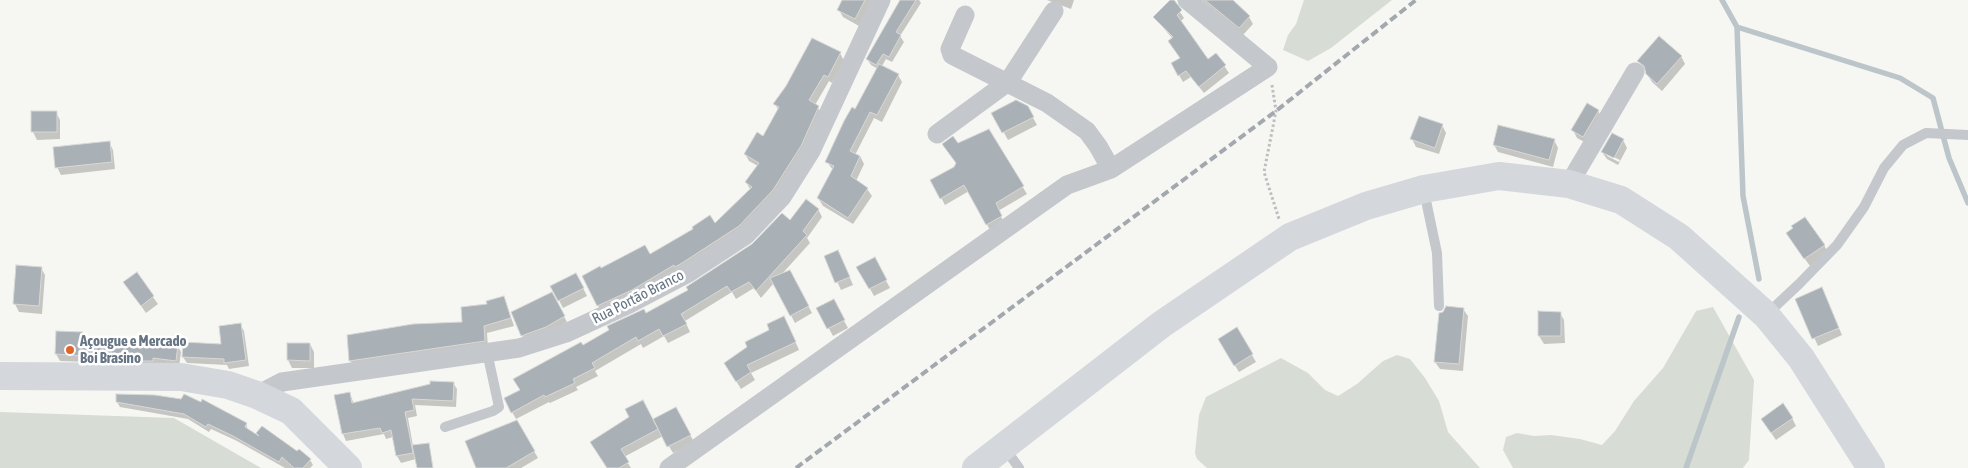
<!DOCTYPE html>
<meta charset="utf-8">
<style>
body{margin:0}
canvas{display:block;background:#f6f6f3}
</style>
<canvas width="1968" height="468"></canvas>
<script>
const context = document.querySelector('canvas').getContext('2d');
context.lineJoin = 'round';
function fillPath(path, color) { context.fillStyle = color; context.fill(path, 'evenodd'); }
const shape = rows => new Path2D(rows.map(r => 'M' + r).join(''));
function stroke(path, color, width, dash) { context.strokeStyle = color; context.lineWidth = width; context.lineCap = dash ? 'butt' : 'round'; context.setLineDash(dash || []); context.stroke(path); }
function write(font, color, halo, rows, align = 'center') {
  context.font = font + ' "Asap Condensed",sans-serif'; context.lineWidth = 5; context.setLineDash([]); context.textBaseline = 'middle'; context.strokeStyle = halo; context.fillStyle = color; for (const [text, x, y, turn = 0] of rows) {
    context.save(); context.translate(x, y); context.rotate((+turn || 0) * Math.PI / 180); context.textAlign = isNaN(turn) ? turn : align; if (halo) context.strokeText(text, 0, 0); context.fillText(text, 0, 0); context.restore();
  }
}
fillPath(shape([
 [1304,0,1392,0,1331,48,1308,61,1283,50,1288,35,1296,24],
 [1713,307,1754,380,1749,460,1743,468,1513,468,1503,450,1506,437,1517,433,1534,436,1551,435,1580,439,1602,445,1615,431,1634,401,1663,368,1696,311],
 [1397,355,1410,359,1425,378,1439,401,1448,432,1480,468,1207,468,1197,459,1195,453,1199,415,1206,397,1281,358,1308,373,1325,390,1338,396,1357,384,1383,361],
 [0,412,174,418,261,468,0,468]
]), '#d7ddd4');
fillPath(shape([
 [844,0,872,0,859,26,843,17,839,10],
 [902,0,919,0,921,3,900,36,904,42,892,62,886,59,882,66,898,75,902,82,882,122,874,118,855,155,860,156,864,164,856,181,867,189,872,196,853,224,823,206,818,198,833,170,827,162,878,69,871,65,867,59],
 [1047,0,1074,0,1071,9],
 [1172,0,1184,18,1180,22,1208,61,1216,54,1229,73,1204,93,1191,77,1183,82,1172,63,1181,58,1173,39,1154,17],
 [1202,0,1230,0,1249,17,1253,24,1243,35],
 [840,53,844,61,832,83,829,81,815,105,823,114,803,155,743,234,602,313,583,276,649,256,715,225,750,189,746,182,758,166,749,161,745,154,763,137,779,111,775,104],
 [1681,56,1685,64,1662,91,1652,82,1639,61],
 [1588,105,1598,111,1603,119,1588,144,1577,138,1573,130],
 [1027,107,1037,125,1008,140,993,113],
 [56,112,60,120,60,139,37,140,33,132],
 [1442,125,1446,133,1439,154,1416,147,1412,139],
 [988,131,1027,194,998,211,1005,224,991,232,969,191,945,205,932,181,956,168,957,164,947,151],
 [1554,140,1558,148,1553,167,1498,152,1494,145],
 [1623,140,1627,148,1618,165,1607,159,1602,152],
 [1607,154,1620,160,1619,162,1607,156],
 [109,142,113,150,115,169,61,175,57,167],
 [818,209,822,217,807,238,810,243,781,275,794,279,812,313,795,323,774,283,761,298,754,288,736,299,732,292,685,321,690,332,668,343,664,336,643,348,641,344,595,371,598,376,576,387,578,390,550,403,549,402,516,419,512,412,521,391,583,347,690,291,790,222],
 [1792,241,1824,245,1828,253,1810,266],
 [826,257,842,259,853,285,841,290],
 [874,259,890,288,874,296,858,267],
 [41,268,45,275,42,314,19,312,15,304],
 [136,274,158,304,146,313,125,283],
 [580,282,587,296,563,308,552,287],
 [551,293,567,322,549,332,525,341,522,335],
 [1825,296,1842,335,1818,346,1797,300],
 [504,297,514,326,487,333,488,348,354,367,350,360,464,323],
 [833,301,848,328,833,336,818,308],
 [1463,309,1468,316,1463,371,1440,369,1435,362],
 [1560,313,1564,320,1565,343,1544,344,1539,336],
 [240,324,244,331,249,366,229,369,227,365,187,363,183,357,223,345],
 [788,325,799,350,751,373,755,380,741,389,730,371],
 [1237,329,1256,362,1239,372,1219,340],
 [57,332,82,333,86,343,177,345,181,352,179,367,91,365,89,362,60,361,56,354],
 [288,344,310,344,314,352,314,368,292,368,288,360],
 [453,383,457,389,456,407,415,405,417,416,408,418,413,446,429,444,433,468,418,468,416,459,401,463,397,456,393,437,386,439,384,434,346,441,343,434,336,396,350,394,354,404],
 [117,402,246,424,248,430,280,449,310,460,313,465,310,468,285,468,237,441,211,429,209,432,188,419,120,407],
 [676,409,694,442,673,453,663,436,624,457,631,468,608,468,596,450],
 [1792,418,1796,426,1776,440,1767,427],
 [517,422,538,458,521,468,477,468]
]), '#0003');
stroke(shape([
 [1722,0,1737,27,1743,196,1759,279],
 [1737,27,1900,78,1933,98,1949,158,1968,203],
 [1686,468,1739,317]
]), '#bcc5ca', 5.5);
const building = shape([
 [842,0,865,0,855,19,837,10,842,0],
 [900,0,916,0,896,32,901,35,889,57,883,54,876,65,866,59,900,0],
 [1170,0,1174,0,1182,10,1177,15,1208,59,1216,53,1226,65,1199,87,1186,71,1178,76,1171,63,1180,58,1168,41,1173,37,1153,17,1170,0],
 [1205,0,1233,0,1250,16,1239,28,1205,0],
 [1659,36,1682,56,1657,84,1646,74,1644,66,1637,61,1659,36],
 [812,38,841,52,828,77,824,75,809,100,819,106,801,146,773,190,739,226,682,263,675,267,674,265,632,290,597,306,582,276,600,266,601,268,645,245,650,254,693,229,692,227,710,215,715,223,752,187,745,182,759,163,744,154,757,132,763,136,779,107,773,104,786,86,812,38],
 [879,64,899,74,877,115,870,112,850,151,860,156,851,176,868,188,848,218,817,198,834,166,825,162,844,121,852,107,855,109,879,64],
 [1016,100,1028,106,1034,117,1002,133,991,113,1016,100],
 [1587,103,1599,110,1583,137,1571,130,1587,103],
 [31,111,57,111,57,132,31,132,31,111],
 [1419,116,1443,124,1435,148,1410,139,1419,116],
 [1498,125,1555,139,1549,160,1493,145,1498,125],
 [989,129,1024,186,996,203,1002,216,986,225,964,185,940,199,930,180,954,167,956,163,942,144,953,136,958,143,989,129],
 [1612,133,1624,139,1614,158,1601,152,1612,133],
 [110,141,112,162,55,168,53,147,110,141],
 [806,199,819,209,803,231,807,235,756,291,749,282,731,292,727,286,681,314,687,324,663,336,659,329,638,341,636,337,592,363,595,368,573,379,575,383,545,397,544,395,511,413,504,398,520,390,513,379,581,342,583,345,609,330,607,326,644,309,646,313,688,290,686,287,752,244,782,213,790,220,806,199],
 [1805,217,1825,245,1804,259,1786,233,1793,228,1791,226,1805,217],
 [838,250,850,277,835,283,824,256,838,250],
 [875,257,887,280,869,289,856,267,875,257],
 [16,265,42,267,39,306,13,304,16,265],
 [790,270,809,306,790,316,770,278,790,270],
 [137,272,154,296,141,306,123,282,137,272],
 [576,273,584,288,558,301,550,286,576,273],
 [1822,287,1839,328,1812,339,1795,299,1822,287],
 [552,292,565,316,546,327,521,336,511,312,552,292],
 [504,296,511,318,484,326,485,341,349,361,347,335,413,324,462,322,461,307,487,304,486,301,504,296],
 [834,299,845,320,827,329,816,308,834,299],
 [1446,306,1464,308,1459,364,1434,362,1439,313,1443,312,1446,306],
 [1538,311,1561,312,1561,336,1538,336,1538,311],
 [784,316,796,342,747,365,751,372,736,382,724,363,747,347,745,342,769,330,767,324,784,316],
 [241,323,246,360,224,363,224,359,182,357,183,342,221,344,219,326,241,323],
 [1237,327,1253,354,1234,366,1218,339,1237,327],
 [56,331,83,332,83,342,129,340,178,344,176,361,153,358,153,361,128,361,128,358,86,358,86,356,55,354,56,331],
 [287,343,310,343,310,361,287,360,287,343],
 [430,381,454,382,453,401,412,399,414,410,405,412,413,453,396,456,391,430,382,433,380,428,342,434,334,395,350,392,352,403,430,384,430,381],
 [116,394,155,395,181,399,184,394,201,402,202,399,247,423,245,427,259,436,256,433,262,426,297,451,299,449,311,459,303,468,294,468,282,457,279,462,233,436,208,424,206,427,184,414,116,402,116,394],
 [643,400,658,429,621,449,629,462,619,468,607,468,590,442,629,417,625,409,643,400],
 [1783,403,1793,418,1771,433,1761,419,1783,403],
 [676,407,691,435,667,447,653,419,676,407],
 [517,420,535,451,506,468,476,468,465,441,517,420],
 [429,443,433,468,417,468,412,445,429,443]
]);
fillPath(building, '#a9b0b6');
stroke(building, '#d8d8d6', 1);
stroke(shape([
 [1272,85,1276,111,1264,172,1279,219]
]), '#bcbec0', 3, [2.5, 2.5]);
stroke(shape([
 [1424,191,1437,253,1439,306],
 [1767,314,1799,284,1837,245,1864,207,1884,168,1903,145,1926,133,1968,135],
 [445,427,493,411,499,407,487,352],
 [1004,447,1019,468]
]), '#c4c7cb', 10);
stroke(shape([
 [965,15,950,49,952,55,1047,103,1087,131,1098,146,1111,169],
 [937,134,1008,82,1054,11],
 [1569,184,1635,72],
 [257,395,282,382,519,348,566,333,629,304,688,273,746,235,782,197,811,151,881,0],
 [669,468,1067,185,1111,169,1268,67,1187,0]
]), '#c4c7cb', 19);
stroke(shape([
 [0,376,181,377,228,385,257,395,291,411,348,468],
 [976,468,1162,324,1290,237,1366,206,1424,189,1499,176,1569,184,1621,200,1679,237,1766,315,1801,358,1871,468]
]), '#d4d8dc', 28);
stroke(shape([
 [796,468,1276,111,1416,0]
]), '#a3a8ae', 4, [8, 4]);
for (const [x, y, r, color] of [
 [70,350,5,"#df652a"]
]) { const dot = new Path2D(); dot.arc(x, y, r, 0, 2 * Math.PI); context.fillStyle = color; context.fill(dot); stroke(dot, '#fff', 2); }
write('15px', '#667484', '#fff', [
 ["Rua Portão Branco",638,297,-27]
]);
write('bold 15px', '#667484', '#fff', [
 ["Açougue e Mercado",80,341],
 ["Boi Brasino",80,358]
], 'left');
</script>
